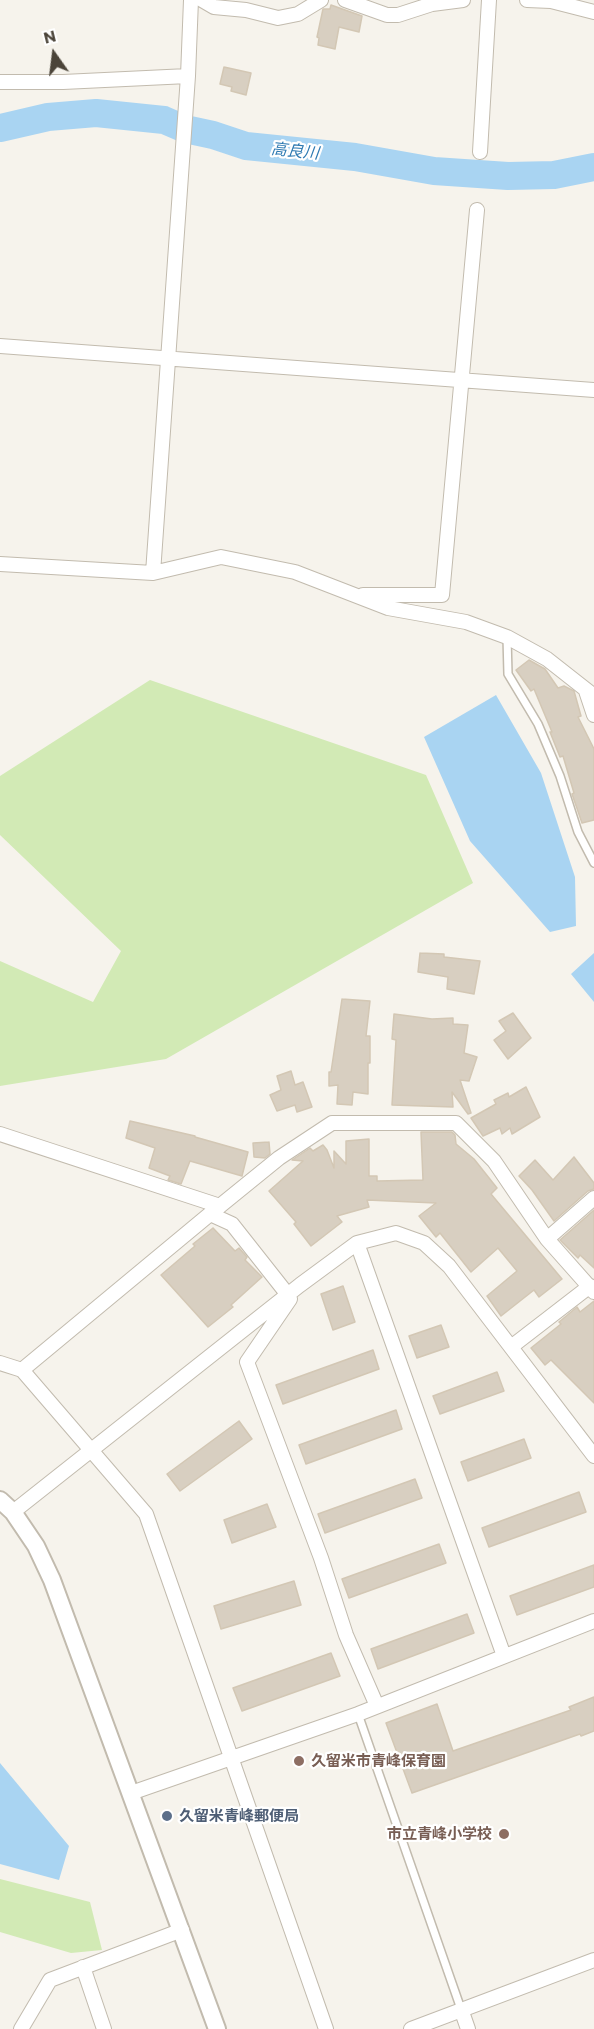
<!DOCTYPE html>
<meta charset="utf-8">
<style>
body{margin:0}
#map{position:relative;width:594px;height:2029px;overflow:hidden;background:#f6f3ec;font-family:Commissioner,sans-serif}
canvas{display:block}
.north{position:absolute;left:24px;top:24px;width:60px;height:60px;-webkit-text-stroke:4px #fff;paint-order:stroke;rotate:346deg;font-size:16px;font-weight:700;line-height:24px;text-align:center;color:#4b4439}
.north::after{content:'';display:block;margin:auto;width:21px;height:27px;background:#4b4439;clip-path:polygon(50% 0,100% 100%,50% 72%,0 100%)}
</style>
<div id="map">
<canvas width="594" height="2029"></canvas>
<div class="north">N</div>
</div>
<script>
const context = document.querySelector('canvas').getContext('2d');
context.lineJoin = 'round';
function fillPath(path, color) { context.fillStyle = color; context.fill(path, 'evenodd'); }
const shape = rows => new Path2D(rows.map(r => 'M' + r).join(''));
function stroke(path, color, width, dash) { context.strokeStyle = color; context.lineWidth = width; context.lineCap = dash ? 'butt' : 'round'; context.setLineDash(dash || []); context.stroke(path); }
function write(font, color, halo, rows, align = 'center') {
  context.font = font + ' Commissioner,"Noto Sans JP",sans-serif'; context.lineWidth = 4.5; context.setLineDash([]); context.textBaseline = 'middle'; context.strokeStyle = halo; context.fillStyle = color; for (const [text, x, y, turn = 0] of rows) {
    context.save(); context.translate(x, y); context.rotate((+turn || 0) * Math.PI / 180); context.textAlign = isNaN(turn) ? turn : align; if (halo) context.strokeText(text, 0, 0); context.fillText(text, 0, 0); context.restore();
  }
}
fillPath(shape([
 [150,680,426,775,473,883,166,1059,0,1086,0,961,93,1002,121,951,0,835,0,776],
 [0,1879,90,1902,102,1950,71,1953,0,1932]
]), '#d2eab5');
fillPath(shape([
 [496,695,541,773,575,877,576,926,550,932,470,841,424,737],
 [594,953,594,1002,571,974],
 [0,1763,69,1846,59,1880,0,1864]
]), '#a9d4f2');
stroke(shape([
 [0,128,48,117,96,113,164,120,185,129,213,135,246,146,355,157,434,171,508,176,554,175,594,167]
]), '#a9d4f2', 28);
const building = shape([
 [331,5,362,16,359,32,339,27,335,49,318,45,319,38,317,37,323,9,330,9,331,5],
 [224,67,251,73,246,95,231,91,232,87,220,84,224,67],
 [529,660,545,669,558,688,564,686,574,691,581,716,578,717,594,749,594,820,582,823,572,794,574,793,563,756,560,757,550,732,552,732,534,689,531,691,516,670,529,660],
 [420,953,444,954,444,957,480,961,474,994,447,989,448,977,418,972,420,953],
 [342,999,370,1001,366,1036,370,1036,370,1063,368,1063,368,1094,353,1092,352,1105,337,1104,338,1085,329,1086,329,1072,331,1072,342,999],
 [513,1013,531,1038,508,1059,494,1040,506,1031,499,1021,513,1013],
 [394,1014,432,1019,453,1018,453,1024,468,1025,464,1053,477,1057,469,1081,460,1080,471,1113,468,1114,452,1092,453,1107,392,1105,396,1040,392,1039,394,1014],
 [291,1071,295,1085,303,1082,312,1107,297,1112,295,1105,277,1111,270,1095,281,1090,277,1076,291,1071],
 [526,1087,540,1117,512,1134,510,1128,502,1134,500,1128,483,1136,471,1118,496,1104,494,1100,508,1093,509,1097,526,1087],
 [130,1121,195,1136,195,1137,248,1152,242,1176,190,1161,181,1184,168,1180,170,1176,149,1168,155,1148,126,1138,130,1121],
 [421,1132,452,1132,455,1135,456,1144,474,1159,497,1188,491,1194,562,1279,539,1297,534,1290,501,1316,487,1296,517,1271,498,1248,471,1272,440,1233,436,1237,419,1216,436,1203,367,1200,369,1207,337,1216,342,1222,311,1246,294,1224,296,1222,269,1191,303,1161,292,1160,310,1148,313,1151,323,1145,327,1150,334,1168,334,1151,346,1164,346,1141,369,1139,369,1176,377,1176,377,1181,423,1180,421,1132],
 [269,1142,270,1154,265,1158,254,1157,253,1143,269,1142],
 [574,1157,594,1183,594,1189,588,1191,554,1221,532,1190,519,1176,535,1160,553,1180,574,1157],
 [594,1210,594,1268,580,1255,578,1258,560,1240,594,1210],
 [213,1228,235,1251,239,1248,247,1257,245,1260,262,1277,231,1305,233,1307,208,1327,161,1275,195,1246,193,1244,213,1228],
 [343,1286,355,1322,333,1330,321,1294,343,1286],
 [594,1301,594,1403,551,1360,545,1365,531,1348,561,1324,559,1322,577,1307,580,1312,594,1301],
 [441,1325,449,1347,417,1358,409,1336,441,1325],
 [373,1350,379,1369,283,1404,276,1385,373,1350],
 [497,1372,504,1391,440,1414,433,1396,497,1372],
 [396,1410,402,1429,306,1464,299,1445,396,1410],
 [239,1421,252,1439,180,1491,167,1474,239,1421],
 [524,1439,531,1458,468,1481,461,1462,524,1439],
 [415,1479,422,1498,325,1533,318,1514,415,1479],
 [579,1492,586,1512,489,1547,482,1528,579,1492],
 [267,1504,276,1527,232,1543,224,1520,267,1504],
 [439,1544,446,1563,349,1598,342,1579,439,1544],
 [594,1565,594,1587,517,1615,510,1596,594,1565],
 [294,1581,301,1605,221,1629,214,1606,294,1581],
 [467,1614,474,1633,378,1669,371,1649,467,1614],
 [331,1653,340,1676,242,1711,233,1688,331,1653],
 [594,1697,594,1731,581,1736,580,1734,412,1793,386,1723,437,1704,453,1751,571,1710,569,1707,594,1697]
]);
fillPath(building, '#d8cfc1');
stroke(building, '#d3c7b4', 1.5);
const service = shape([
 [507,637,508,674,538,724,560,776,578,832,594,863],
 [358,1714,461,2009]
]);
const minor = shape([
 [202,0,214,7,246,10,278,18,298,14,321,0],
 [345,0,387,15,398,15,432,4,463,0],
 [527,0,551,1,594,12],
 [0,82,63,82,188,76],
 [480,152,489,0],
 [0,346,594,390],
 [0,564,153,573,221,557,295,572,388,608,466,622,507,637,547,659,594,696],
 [153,573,188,76,191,0],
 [363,595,442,595,477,210],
 [586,691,594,715],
 [0,1134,220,1206],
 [210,1214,232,1224,288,1295],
 [547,1239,594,1198],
 [357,1243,504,1656],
 [290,1299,247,1362,321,1558,346,1635,377,1706],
 [511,1347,590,1286],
 [0,1363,22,1370,146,1514,326,2029],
 [22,1370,210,1214,279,1158,332,1123,456,1123,494,1161,547,1239,594,1292],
 [13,1512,300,1285,357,1243,396,1233,424,1243,449,1266,594,1456],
 [131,1793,358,1714,594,1621],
 [83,1967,104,2029],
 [461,2009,468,2029],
 [21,2029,50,1980,182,1930],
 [411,2029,594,1960]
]);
const tertiary = shape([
 [0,1500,13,1512,36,1546,52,1580,217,2029]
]);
stroke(service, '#c2bbae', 10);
stroke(minor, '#c2bbae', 16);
stroke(tertiary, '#c2bbae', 20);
stroke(service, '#fff', 7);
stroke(minor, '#fff', 14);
stroke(tertiary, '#fff', 16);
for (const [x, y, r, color] of [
 [299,1761,6,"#8d6e63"],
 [167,1816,6,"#5c6f8a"],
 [504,1834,6,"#8d6e63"]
]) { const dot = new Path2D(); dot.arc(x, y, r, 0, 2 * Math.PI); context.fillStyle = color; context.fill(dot); stroke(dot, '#fff', 2); }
write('bold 15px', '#785e54', '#fff', [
 ["久留米市青峰保育園",311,1761],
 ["市立青峰小学校",492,1834,"right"]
], 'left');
write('bold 15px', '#4e5e75', '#fff', [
 ["久留米青峰郵便局",179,1816]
], 'left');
write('italic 16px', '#2e7ab2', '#fff', [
 ["高良川",295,151,6]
]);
</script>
